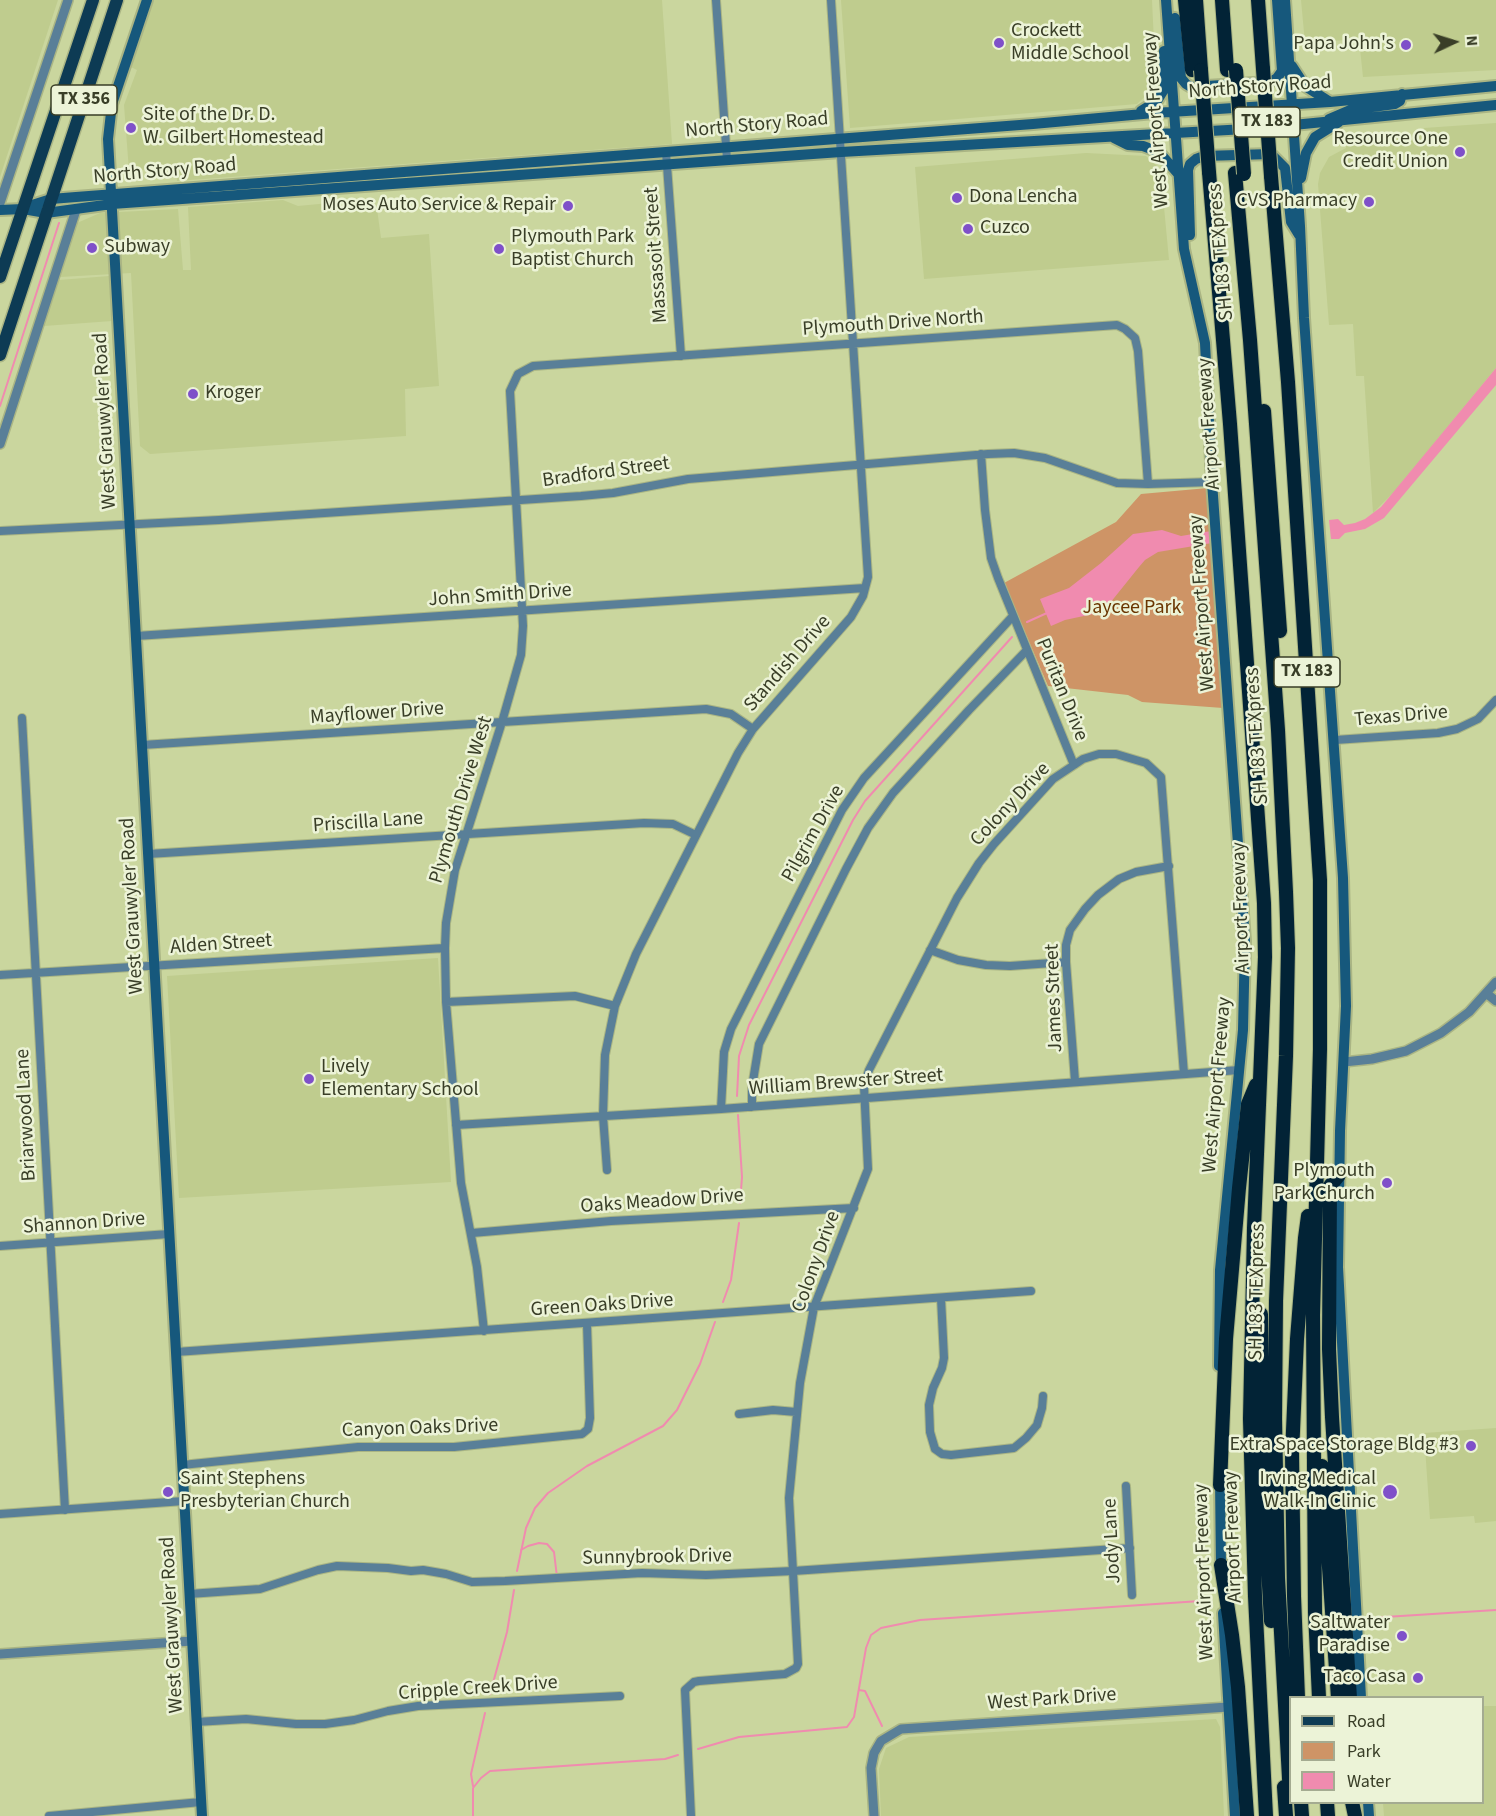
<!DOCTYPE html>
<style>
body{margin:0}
#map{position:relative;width:1496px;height:1816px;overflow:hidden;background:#cad69e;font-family:"Source Sans 3",sans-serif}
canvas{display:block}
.legend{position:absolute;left:1289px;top:1696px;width:195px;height:108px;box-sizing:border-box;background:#ecf3d7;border:2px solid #a4ab91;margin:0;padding:8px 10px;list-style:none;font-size:18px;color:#393e27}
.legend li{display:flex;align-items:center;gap:12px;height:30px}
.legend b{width:30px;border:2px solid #a4ab91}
.north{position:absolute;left:1424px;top:12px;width:60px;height:60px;-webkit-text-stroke:4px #ecf3d7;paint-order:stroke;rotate:86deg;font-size:16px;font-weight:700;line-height:24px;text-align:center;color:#393e27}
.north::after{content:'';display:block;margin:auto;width:21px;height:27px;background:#393e27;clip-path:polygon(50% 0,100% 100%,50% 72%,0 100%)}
</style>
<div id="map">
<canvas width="1496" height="1816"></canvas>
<ul class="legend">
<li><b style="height:8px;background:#0d3b54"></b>Road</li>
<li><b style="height:16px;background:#ce9466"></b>Park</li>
<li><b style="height:16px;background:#f08baf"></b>Water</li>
</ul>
<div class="north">N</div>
</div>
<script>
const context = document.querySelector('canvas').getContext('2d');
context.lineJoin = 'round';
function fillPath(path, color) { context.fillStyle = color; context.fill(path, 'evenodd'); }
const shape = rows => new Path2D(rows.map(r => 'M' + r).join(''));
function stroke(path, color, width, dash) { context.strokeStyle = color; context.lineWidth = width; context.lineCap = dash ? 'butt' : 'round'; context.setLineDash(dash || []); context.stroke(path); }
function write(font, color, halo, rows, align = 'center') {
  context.font = font + ' "Source Sans 3",sans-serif'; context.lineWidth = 5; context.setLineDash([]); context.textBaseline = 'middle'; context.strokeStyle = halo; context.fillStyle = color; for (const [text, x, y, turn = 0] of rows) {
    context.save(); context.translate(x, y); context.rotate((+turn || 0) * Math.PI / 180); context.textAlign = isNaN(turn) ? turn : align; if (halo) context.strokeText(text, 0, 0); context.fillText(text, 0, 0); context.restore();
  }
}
fillPath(shape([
 [0,0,58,0,0,177],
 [154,0,662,0,672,144,177,181,176,167,129,171,124,105,137,70,131,67],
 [841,0,1152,0,1156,86,1137,104,850,128],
 [1301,0,1496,0,1496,70,1363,77,1359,39,1305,43],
 [1496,123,1496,368,1396,490,1373,513,1364,376,1356,376,1353,324,1329,325,1318,184,1320,173,1329,157,1346,148,1346,140,1424,135,1424,128],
 [1086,153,1146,156,1156,165,1161,175,1169,260,924,279,915,167],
 [283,200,298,206,361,200,366,204,367,209,377,209,381,238,429,234,439,386,405,389,406,436,150,454,140,446,131,273,60,277,77,223,100,213,178,209,183,270,191,270,188,207],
 [109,276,112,321,44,326,59,280],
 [438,958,451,1182,179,1198,167,976],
 [1496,1428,1496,1521,1475,1523,1474,1516,1430,1519,1424,1433],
 [1483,1706,1496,1706,1496,1816,1384,1816,1383,1803,1482,1802],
 [1216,1719,1220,1727,1224,1816,881,1816,879,1769,886,1748,909,1737]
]), '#bfcc8e');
fillPath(shape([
 [1208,488,1223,708,1142,702,1128,695,1048,686,1004,583,1116,522,1141,494]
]), '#ce9466');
fillPath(shape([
 [1496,368,1496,385,1384,518,1365,529,1345,533,1339,539,1331,539,1329,520,1338,519,1344,525,1355,523,1365,519,1381,507],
 [1162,530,1181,536,1211,531,1212,543,1158,552,1145,560,1139,567,1106,608,1093,614,1065,620,1051,626,1040,599,1069,588,1101,563,1133,534]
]), '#f08baf');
stroke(shape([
 [0,406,59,223],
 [1027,622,1047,613],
 [737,1096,739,1056,749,1025,853,820,865,801,1012,637],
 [738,1115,742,1177,740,1203],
 [723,1302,731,1280,739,1223],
 [521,1550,528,1546,539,1543,547,1544,554,1552,557,1577],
 [517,1571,526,1528,535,1508,548,1493,587,1466,663,1426,677,1410,700,1364,715,1322],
 [1369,1618,1496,1610],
 [859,1690,865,1691,882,1726],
 [490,1694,507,1632,514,1590],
 [698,1749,739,1737,847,1727,854,1717,866,1648,871,1635,881,1628,920,1620,1200,1601],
 [473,1786,471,1774,485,1713],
 [473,1816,473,1788,481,1778,490,1771,665,1759,678,1755]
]), '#f08baf', 2);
const minor = shape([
 [716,0,727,160],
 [666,152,681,356],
 [981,454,985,510,991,558,998,578,1074,765],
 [0,531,219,520,581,496,613,493,688,479,988,454,1014,453,1045,458,1117,483,1148,484,1212,482],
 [136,636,865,588],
 [22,718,65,1510],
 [1335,740,1438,733,1457,729,1478,719,1496,700],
 [142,745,706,709,731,714,753,729],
 [148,854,644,823,673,824,696,835],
 [930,950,958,960,986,965,1010,966,1066,962],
 [0,975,445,948],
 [446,1002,575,996,615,1006],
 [1075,1081,1066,962,1066,945,1070,930,1085,909,1098,895,1119,879,1136,872,1169,866],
 [752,1107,752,1087,759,1044,846,869,868,828,893,793,969,710,1027,650],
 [721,1109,724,1052,731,1029,842,810,864,778,1013,616],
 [456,1125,721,1109,1239,1070],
 [607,1170,603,1116,605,1055,615,1006,636,954,738,753,753,729,851,617,863,596,868,577,831,0],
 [472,1233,611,1221,854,1208],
 [0,1246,169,1234],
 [941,1298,944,1358,942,1368,933,1388,929,1405,930,1432,935,1449,942,1454,951,1455,1014,1448,1026,1438,1037,1425,1042,1408,1043,1396],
 [484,1331,477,1267,461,1183,446,1002,445,948,446,923,455,870,502,722,521,655,523,626,510,391,518,374,533,366,1117,325,1125,329,1135,338,1138,351,1148,484],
 [176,1352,1031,1291],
 [739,1414,773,1410,796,1412],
 [182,1465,358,1447,454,1447,582,1434,588,1429,590,1418,587,1324],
 [1126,1486,1132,1595],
 [0,1514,184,1501],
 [189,1594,260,1589,318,1570,337,1566,388,1568,411,1571,423,1570,446,1574,472,1582,505,1581,642,1573,706,1575,793,1571,1130,1548],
 [196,1722,246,1719,296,1724,325,1724,354,1720,388,1711,418,1706,620,1696],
 [49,1816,201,1802],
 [691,1816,685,1690,694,1682,699,1681,785,1674,796,1668,798,1664,789,1498,800,1383,814,1307,868,1169,864,1086,869,1070,957,898,979,863,994,844,1053,779,1083,759,1099,754,1116,754,1146,763,1161,777,1184,1074]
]);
const tertiary = shape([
 [0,203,68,0],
 [0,444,76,210],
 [1486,993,1496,1001],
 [1344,1062,1372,1059,1406,1051,1441,1033,1469,1012,1496,982],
 [0,1654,192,1641],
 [874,1816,871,1768,874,1753,881,1741,901,1729,1228,1707]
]);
const secondary = shape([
 [147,0,112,104,108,139,202,1816],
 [1166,0,1184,249,1205,343,1212,482,1245,941,1243,1030,1220,1270,1219,1366],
 [1285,0,1300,226,1304,318,1343,878,1346,1006,1340,1131,1338,1267,1361,1698],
 [1175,18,1181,78,1186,84,1191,87,1270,82,1277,78,1282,71,1277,0],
 [1292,66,1305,86,1330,102],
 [1141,111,1157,101,1165,88,1164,51],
 [1329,119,1350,110,1395,104,1400,101,1402,94],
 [1114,138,1128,145,1143,146,1159,152,1180,176],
 [1301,178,1306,153,1315,137,1339,122],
 [26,207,51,199,76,197,1033,124,1154,113,1330,102,1496,86],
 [0,210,23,209,46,213,112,204,841,152,1263,128,1496,105],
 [1190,235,1188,170,1190,164,1196,159,1204,156,1271,154,1285,168,1291,222,1299,235],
 [1220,1478,1221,1570],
 [1223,1613,1235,1816],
 [1368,1802,1369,1816]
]);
const primary = shape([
 [0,277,93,0],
 [0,355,117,0]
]);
const motorway = shape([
 [1185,0,1192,70],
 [1196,0,1201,70],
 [1222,0,1227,70],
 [1258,0,1263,69],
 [1209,172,1230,424,1264,903,1265,957,1254,1228,1250,1419,1255,1596,1266,1816],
 [1235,173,1250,340,1278,730,1286,892,1288,948,1286,1056,1276,1301,1275,1419,1278,1578,1290,1796],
 [1271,176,1288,382,1320,880,1320,1049,1313,1315,1315,1612,1319,1698],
 [1264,411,1280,631],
 [1339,1175,1330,1186,1329,1349,1332,1417,1350,1698],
 [1261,1314,1263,1478,1271,1621],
 [1322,1466,1338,1698],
 [1220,1485,1226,1339,1239,1188,1248,1104,1256,1085],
 [1221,1565,1232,1635,1238,1687,1247,1816],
 [1298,1698,1294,1596,1292,1454,1297,1339,1305,1238,1308,1216],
 [1284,1787,1286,1816],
 [1301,1802,1302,1816],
 [1327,1802,1328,1816],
 [1352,1802,1355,1816]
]);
stroke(minor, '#aab584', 10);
stroke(tertiary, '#aab584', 12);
stroke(secondary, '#aab584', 14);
stroke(primary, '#aab584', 15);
stroke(motorway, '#aab584', 16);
stroke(minor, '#597f98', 8);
stroke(tertiary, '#597f98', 9);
stroke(secondary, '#16587c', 10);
stroke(primary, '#0d3b54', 12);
stroke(motorway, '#022336', 14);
const motorwayBridge = shape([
 [1263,69,1271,176],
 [1201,70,1209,172],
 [1236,70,1244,174]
]);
stroke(motorwayBridge, '#aab584', 16, []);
stroke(motorwayBridge, '#022336', 14);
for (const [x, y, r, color] of [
 [999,43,6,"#7f50c9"],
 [1406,45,6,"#7f50c9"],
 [131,128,6,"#7f50c9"],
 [1460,152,6,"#7f50c9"],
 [957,198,6,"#7f50c9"],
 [1369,202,6,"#7f50c9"],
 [568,206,6,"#7f50c9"],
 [968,229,6,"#7f50c9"],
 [92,248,6,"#7f50c9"],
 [499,249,6,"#7f50c9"],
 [193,394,6,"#7f50c9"],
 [309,1079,6,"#7f50c9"],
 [1387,1183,6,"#7f50c9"],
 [1471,1446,6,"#7f50c9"],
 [168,1492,6,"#7f50c9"],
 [1390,1492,8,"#7f50c9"],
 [1402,1636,6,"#7f50c9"],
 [1418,1678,6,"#7f50c9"]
]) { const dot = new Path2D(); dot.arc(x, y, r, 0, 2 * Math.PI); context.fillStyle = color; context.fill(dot); stroke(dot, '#ecf3d7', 2); }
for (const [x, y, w] of [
 [84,100,66],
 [1267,122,66],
 [1307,672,66]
]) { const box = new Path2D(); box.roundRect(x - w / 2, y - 15, w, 30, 4.5); context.fillStyle = '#ecf3d7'; context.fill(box); stroke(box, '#393e27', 1.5); }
write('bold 18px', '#393e27', null, [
 ["TX 356",84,100],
 ["TX 183",1267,122],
 ["TX 183",1307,672]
]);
write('20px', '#393e27', '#ecf3d7', [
 ["Crockett",1011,32],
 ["Middle School",1011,55],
 ["Papa John's",1394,45,"right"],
 ["Site of the Dr. D.",143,116],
 ["W. Gilbert Homestead",143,139],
 ["Resource One",1448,140,"right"],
 ["Credit Union",1448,163,"right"],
 ["Dona Lencha",969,198],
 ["CVS Pharmacy",1357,202,"right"],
 ["Moses Auto Service & Repair",556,206,"right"],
 ["Cuzco",980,229],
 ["Plymouth Park",511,238],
 ["Baptist Church",511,261],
 ["Subway",104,248],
 ["Kroger",205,394],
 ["Lively",321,1068],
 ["Elementary School",321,1091],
 ["Plymouth",1375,1172,"right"],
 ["Park Church",1375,1195,"right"],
 ["Extra Space Storage Bldg #3",1459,1446,"right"],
 ["Saint Stephens",180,1480],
 ["Presbyterian Church",180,1503],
 ["Irving Medical",1376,1480,"right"],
 ["Walk-In Clinic",1376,1503,"right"],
 ["Saltwater",1390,1624,"right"],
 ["Paradise",1390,1647,"right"],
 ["Taco Casa",1406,1678,"right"]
], 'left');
write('20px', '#393e27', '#ecf3d7', [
 ["North Story Road",1260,88,-4],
 ["West Airport Freeway",1157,120,-94],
 ["North Story Road",757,126,-5],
 ["North Story Road",165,172,-5],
 ["SH 183 TEXpress",1222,252,-95],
 ["Massasoit Street",657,255,-94],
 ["Plymouth Drive North",893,324,-4],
 ["West Grauwyler Road",106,421,-93],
 ["Airport Freeway",1210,424,-94],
 ["Bradford Street",606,473,-8],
 ["John Smith Drive",500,596,-4],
 ["West Airport Freeway",1203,603,-94],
 ["Standish Drive",788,664,-49],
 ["Puritan Drive",1061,690,68],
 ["Mayflower Drive",377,714,-4],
 ["Texas Drive",1401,717,-5],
 ["SH 183 TEXpress",1258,736,-94],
 ["Plymouth Drive West",462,800,-73],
 ["Colony Drive",1011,805,-47],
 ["Priscilla Lane",368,823,-4],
 ["Pilgrim Drive",814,834,-61],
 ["West Grauwyler Road",133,906,-93],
 ["Airport Freeway",1242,908,-92],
 ["Alden Street",221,945,-4],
 ["James Street",1055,998,-92],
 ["William Brewster Street",846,1083,-4],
 ["West Airport Freeway",1218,1085,-85],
 ["Briarwood Lane",27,1115,-93],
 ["Oaks Meadow Drive",662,1202,-4],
 ["Shannon Drive",84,1224,-4],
 ["Colony Drive",817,1262,-70],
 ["SH 183 TEXpress",1258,1292,-89],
 ["Green Oaks Drive",602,1306,-4],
 ["Canyon Oaks Drive",420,1429,-2],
 ["Airport Freeway",1234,1537,-92],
 ["Jody Lane",1113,1541,-93],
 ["Sunnybrook Drive",657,1558,-1],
 ["West Airport Freeway",1205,1572,-92],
 ["West Grauwyler Road",173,1625,-93],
 ["Cripple Creek Drive",478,1689,-4],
 ["West Park Drive",1052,1700,-4]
]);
write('20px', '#693500', '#ecf3d7', [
 ["Jaycee Park",1132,609]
]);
</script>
